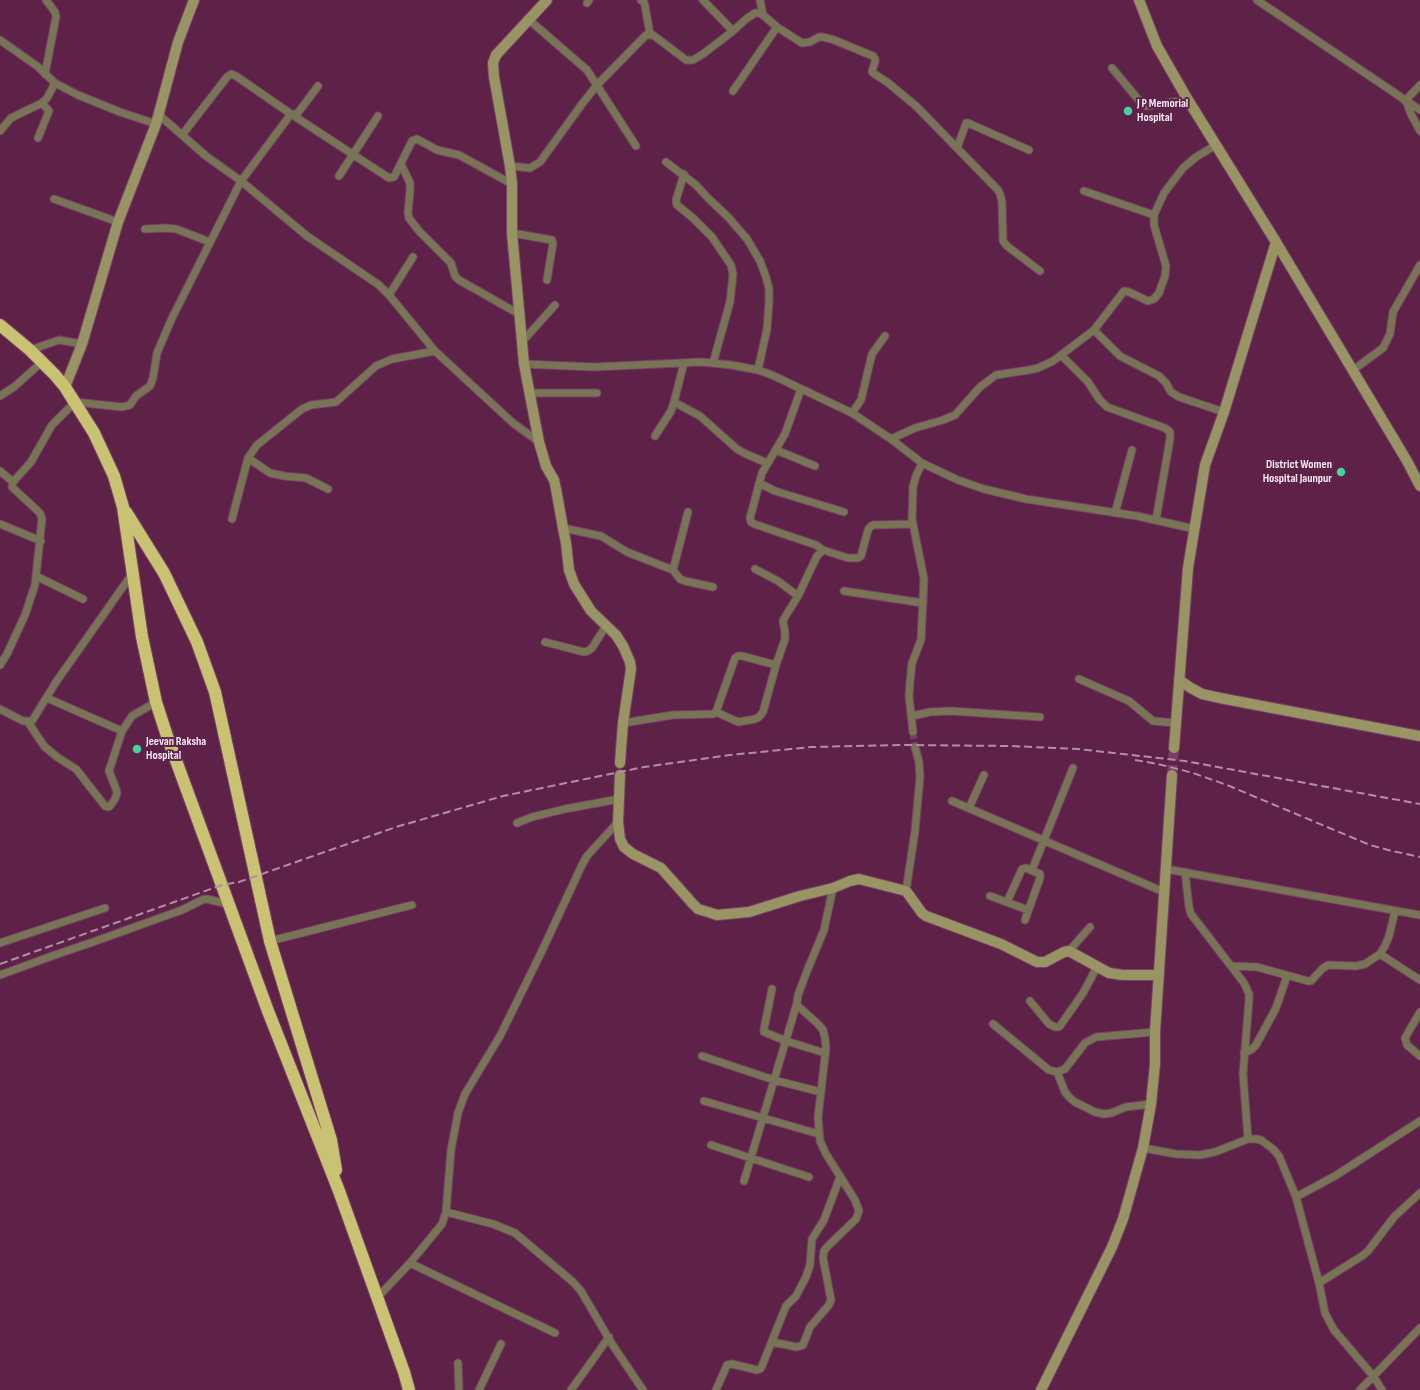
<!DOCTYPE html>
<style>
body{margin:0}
canvas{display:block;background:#5e2249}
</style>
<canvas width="1420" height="1390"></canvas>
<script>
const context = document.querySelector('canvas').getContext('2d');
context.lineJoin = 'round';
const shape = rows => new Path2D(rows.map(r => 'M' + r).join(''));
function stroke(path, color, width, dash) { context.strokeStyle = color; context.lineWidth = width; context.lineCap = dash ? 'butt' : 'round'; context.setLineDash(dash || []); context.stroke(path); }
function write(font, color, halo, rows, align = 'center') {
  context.font = font + ' "Sofia Sans Condensed",sans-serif'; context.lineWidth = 4; context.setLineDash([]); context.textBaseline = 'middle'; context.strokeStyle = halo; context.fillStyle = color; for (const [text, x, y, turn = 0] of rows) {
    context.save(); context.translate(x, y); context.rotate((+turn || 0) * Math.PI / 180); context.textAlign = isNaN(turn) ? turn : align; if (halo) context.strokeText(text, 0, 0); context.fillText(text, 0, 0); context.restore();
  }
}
stroke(shape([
 [913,732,915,747]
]), '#754062', 7, [7, 3.5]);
stroke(shape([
 [1172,775,1174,748]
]), '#754062', 10, [10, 5]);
const street = shape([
 [641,0,644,2,645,6,650,34],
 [703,0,733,31],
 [760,0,763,15],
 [1257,0,1420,110],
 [587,3,589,0],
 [528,19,587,70,636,146],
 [0,40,37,66,55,83,78,95,120,112,156,124],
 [1112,68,1142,104,1146,106,1188,100],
 [45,74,56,17,55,12,46,0],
 [733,91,777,27],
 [1405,101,1420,85],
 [1407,103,1411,114,1420,131],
 [158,114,206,156,241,181,307,236,379,285,389,295,435,351,513,423,539,442],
 [0,131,11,118,42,103,47,98,55,83],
 [182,135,227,77,231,74,236,76,291,114,389,178,394,177,412,141,417,139,437,150,459,155,512,184],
 [38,138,49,111,42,103],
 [957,148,964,129,966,123,968,123,1029,150],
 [666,162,696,185,707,197,729,218,747,239,760,261,766,277,769,289,769,302,767,329,758,370],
 [401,164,410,183,410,190,408,213,409,218,419,231,451,263,455,276,459,280,519,314],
 [510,166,530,168,540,162,582,104,597,85,646,35,653,35,686,60,693,60,703,54,733,31,746,19,755,13,759,13,763,15,777,27,802,43,810,42,819,37,823,37,834,40,873,56,875,59,875,62,872,71,873,73,887,82,916,106,998,190,1000,194,1002,202,1003,241,1007,246,1040,271],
 [684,174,676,200,677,205,693,218,712,237,731,265,733,274,730,302,713,363],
 [339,176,378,116],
 [1084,191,1154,215],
 [54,199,118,222],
 [145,229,166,228,176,229,210,242],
 [512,233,552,240,553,243,547,280],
 [389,295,413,257],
 [1094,330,1120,356,1159,376,1166,383,1171,392,1179,397,1224,412],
 [522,342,555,305],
 [30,350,59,340,82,344],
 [1061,355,1088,382,1099,399,1107,407,1165,428,1170,432,1170,439,1156,520],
 [524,364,594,367,702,362,731,365,758,370,772,375,852,413,891,439,922,463,958,480,984,489,1026,499,1137,516,1195,529],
 [1353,370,1383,348,1390,334,1393,312,1420,265],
 [801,389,785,434,762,473,750,518,751,522,754,524,816,545,823,550],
 [530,393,597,393],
 [0,396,14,387,42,362],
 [674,402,700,416,737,449,746,454,767,463],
 [852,413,861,400,872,354,885,336],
 [655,436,671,411,674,402,684,363],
 [891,439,915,428,943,420,955,415,980,387,996,375,1029,370,1038,368,1053,361,1094,330,1124,291,1129,292,1148,301,1154,299,1159,293,1165,276,1166,266,1154,225,1154,215,1164,193,1183,168,1196,157,1216,145],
 [776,450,815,466],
 [248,458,270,473,284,476,306,478,328,489],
 [0,471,13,482],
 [759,483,775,491,844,512],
 [1115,513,1132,450],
 [232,519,248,458,257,445,302,409,311,405,336,402,376,366,392,359,435,351],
 [0,524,41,541],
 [563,528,601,536,627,552,673,570,680,579,685,581,713,587],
 [755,569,778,581,798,596],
 [673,570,688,512],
 [36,576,83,599],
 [844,591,923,603],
 [545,642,584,652,588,651,592,648,606,626],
 [0,665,7,654,25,615,35,585,42,519,40,513,12,487,13,482,31,462,52,425,75,402,122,407,130,405,136,396,150,386,153,378,157,353,172,318,241,181,291,114,297,114,318,86],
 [1079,679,1129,701,1153,721,1176,723],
 [47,698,122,731],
 [0,709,23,721,32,721,56,682,132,574],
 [716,712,738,722,755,719,759,717,763,712,776,665,785,639,785,632,783,621,785,617,798,596,817,556,823,550,848,558,858,558,861,556,868,530,870,527,873,525,913,524],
 [912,716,930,712,951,711,1040,717],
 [28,722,44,746,57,757,76,769,105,806,108,807,110,806,115,799,117,793,116,789,109,771,122,731,132,716,156,702],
 [623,723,673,715,713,714,716,712,735,658,738,656,742,656,776,665],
 [913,732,909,696,910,682,912,663,921,640,924,579,912,519,913,487,916,476,922,463],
 [952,801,1164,892],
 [969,808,984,775],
 [517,823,532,817,565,809,619,799],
 [1166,869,1420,915],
 [1032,870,1073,768],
 [1185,872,1189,907,1191,914,1244,983,1249,994,1249,1000,1243,1074,1248,1139],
 [906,891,915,831,920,777,919,762,915,747],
 [990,896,1028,910],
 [1007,902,1022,869,1026,868,1040,874,1040,878,1025,920],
 [270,941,412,905],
 [0,943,105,908],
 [1069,951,1090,927],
 [1380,954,1420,980],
 [1231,966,1257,967,1308,981,1311,981,1322,969,1328,965,1356,966,1365,964,1380,954,1385,946,1389,936,1395,911],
 [0,975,52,956,93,942,182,910,202,900,207,899,228,904],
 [772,989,764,1029,764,1032,786,1041,825,1053],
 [1030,1001,1049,1024,1055,1027,1058,1027,1060,1026,1083,993,1097,967],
 [1420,1012,1405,1038,1407,1045,1420,1056],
 [993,1024,1049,1070,1057,1072,1065,1069,1085,1043,1096,1037,1155,1032],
 [1244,1053,1252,1049,1256,1045,1276,1008,1287,976],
 [702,1056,774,1080,821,1092],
 [1057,1072,1065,1092,1070,1098,1075,1102,1095,1112,1104,1114,1111,1113,1126,1107,1151,1104],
 [704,1101,819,1134],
 [711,1145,809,1177],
 [1143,1148,1176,1154,1200,1155,1215,1152,1248,1139,1256,1139,1261,1140,1273,1149,1279,1156,1296,1197,1319,1283,1325,1313,1334,1330,1374,1377,1382,1390],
 [744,1181,797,1003],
 [1296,1197,1335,1176,1420,1121],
 [446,1212,493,1224,515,1233,573,1282,581,1291,612,1344,643,1390],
 [410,1263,555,1333],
 [1319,1283,1362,1256,1368,1251,1394,1217,1420,1193],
 [377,1298,410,1263,442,1224,446,1212,451,1150,458,1113,465,1094,500,1036,541,953,582,865,587,856,618,822],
 [772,1342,797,1347,803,1345,810,1327,829,1305,831,1300,823,1258,824,1251,828,1246,856,1219,859,1211,855,1200,826,1154,820,1141,818,1117,826,1048,825,1038,823,1030,818,1024,798,1006,797,1003,798,995,807,971,824,930,833,888],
 [458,1363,459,1390],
 [479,1390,501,1344],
 [571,1390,609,1337],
 [716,1390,727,1365,732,1364,757,1370,760,1369,762,1366,786,1306,796,1296,806,1277,810,1265,812,1239,824,1220,840,1177],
 [1360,1390,1420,1328]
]);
const secondary = shape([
 [547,0,496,55,493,63,494,77,510,166,512,184,512,233,524,364,539,442,546,466,554,480,556,489,563,528,566,543,569,570,574,584,591,611,616,635,623,646,630,662,631,669,623,723,620,763],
 [1139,0,1157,46,1188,100,1276,242,1224,412,1205,465,1188,568,1174,748],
 [1276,242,1407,461,1420,486],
 [65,387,82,344,118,222,156,124,178,42,194,0],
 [1179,680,1191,688,1202,694,1220,698,1420,736],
 [620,775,618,822,620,839,624,847,633,854,661,868,693,904,698,909,711,913,717,915,749,912,800,896,833,888,850,881,859,879,906,891,922,913,926,916,1001,944,1037,962,1045,962,1064,952,1069,951,1109,973,1123,975,1159,975],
 [1041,1390,1112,1247,1123,1219,1143,1148,1151,1104,1155,1064,1155,1032,1172,775]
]);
const highway = shape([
 [0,325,30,350,55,375,65,387,94,433,114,476,123,507,142,637,156,702,167,736,268,1011,339,1191,404,1372,409,1390],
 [126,512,164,573,197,642,215,692,270,941,331,1140,336,1170]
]);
stroke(street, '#774264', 9);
stroke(secondary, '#774264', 12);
stroke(highway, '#774264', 14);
stroke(street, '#787556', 7);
stroke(secondary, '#999463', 10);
stroke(highway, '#c9c273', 12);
stroke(shape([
 [1135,760,1158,764,1193,773,1227,785,1370,845,1388,850,1420,857],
 [0,964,222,885,239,882,396,827,503,796,644,767,730,755,811,747,903,745,1010,746,1078,749,1185,761,1420,804]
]), '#b38fa5', 2, [8, 4]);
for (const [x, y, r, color] of [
 [1128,111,5,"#46d49e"],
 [1341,472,5,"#46d49e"],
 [137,749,5,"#46d49e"]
]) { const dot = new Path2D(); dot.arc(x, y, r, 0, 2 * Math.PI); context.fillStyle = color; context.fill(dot); stroke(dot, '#5e2249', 1.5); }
write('bold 12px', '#faeaf3', '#5e2249', [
 ["J P Memorial",1137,104],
 ["Hospital",1137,118],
 ["District Women",1332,465,"right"],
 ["Hospital Jaunpur",1332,479,"right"],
 ["Jeevan Raksha",146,742],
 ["Hospital",146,756]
], 'left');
</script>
